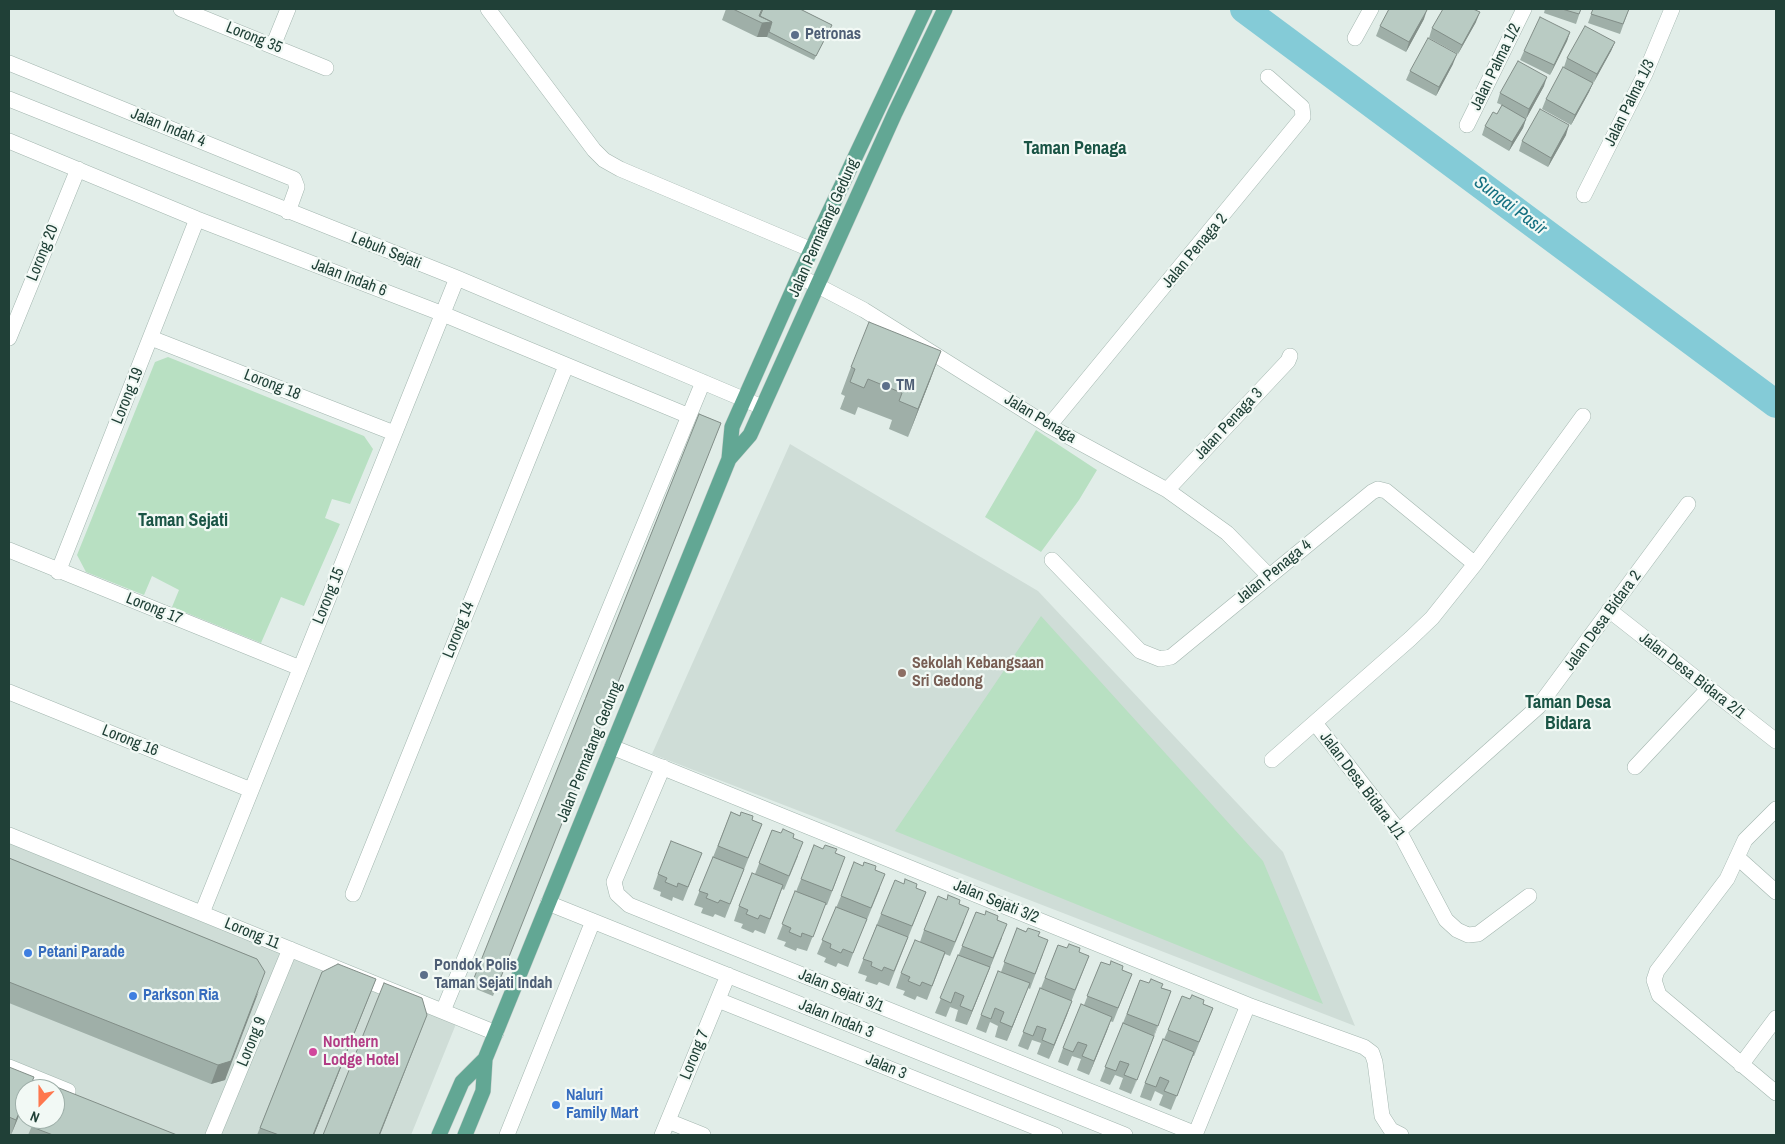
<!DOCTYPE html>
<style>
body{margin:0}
#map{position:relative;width:1785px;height:1144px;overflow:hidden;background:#e1ede8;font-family:"Archivo Narrow",sans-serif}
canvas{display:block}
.frame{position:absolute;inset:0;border:10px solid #204037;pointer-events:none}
.north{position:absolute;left:15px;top:1079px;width:50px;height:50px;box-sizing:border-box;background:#f2f9f5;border:1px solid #9eafa9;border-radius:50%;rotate:202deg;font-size:14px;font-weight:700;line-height:20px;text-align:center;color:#204037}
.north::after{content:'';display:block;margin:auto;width:18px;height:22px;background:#fe774e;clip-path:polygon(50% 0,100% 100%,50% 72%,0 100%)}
</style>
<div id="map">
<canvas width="1785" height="1144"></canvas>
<div class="frame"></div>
<div class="north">N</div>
</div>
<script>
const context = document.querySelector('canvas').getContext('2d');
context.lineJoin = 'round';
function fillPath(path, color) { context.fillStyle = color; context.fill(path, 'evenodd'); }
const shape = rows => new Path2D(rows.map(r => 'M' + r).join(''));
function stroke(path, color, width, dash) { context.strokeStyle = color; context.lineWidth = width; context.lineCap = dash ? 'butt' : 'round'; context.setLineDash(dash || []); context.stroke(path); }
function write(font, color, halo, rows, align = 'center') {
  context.font = font + ' "Archivo Narrow",sans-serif'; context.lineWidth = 4.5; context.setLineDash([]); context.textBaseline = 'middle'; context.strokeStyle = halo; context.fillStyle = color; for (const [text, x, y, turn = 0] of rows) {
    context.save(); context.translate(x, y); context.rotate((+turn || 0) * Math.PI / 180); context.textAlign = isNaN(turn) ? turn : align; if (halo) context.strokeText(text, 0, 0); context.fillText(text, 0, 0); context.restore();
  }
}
fillPath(shape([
 [790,444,1038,591,1283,852,1355,1026,652,754],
 [9,842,456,1024,411,1135,9,1135],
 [25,1089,55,1089,55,1119,25,1119]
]), '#cfddd7');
fillPath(shape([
 [168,357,364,436,373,449,350,504,332,499,325,518,340,524,304,606,281,597,261,643,172,607,179,590,152,576,144,595,86,572,77,555,155,362],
 [1036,430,1097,470,1079,500,1041,552,985,517],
 [1041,616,1263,861,1323,1004,895,831]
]), '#b8e0c2');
stroke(shape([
 [1244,9,1776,404]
]), '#84cbd7', 28);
const minor = shape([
 [181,9,326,68],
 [488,9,594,150,604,160,620,169,812,250],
 [1355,38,1371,9],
 [273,46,288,9],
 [9,63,294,179,297,187,288,212],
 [9,99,457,278,762,407],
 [1467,125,1524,9],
 [9,141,197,219,443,314,689,416],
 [1584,195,1645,74,1672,9],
 [799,276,864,310,1049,426,1167,490,1227,533,1269,576],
 [9,338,78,169],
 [151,338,394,433],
 [1049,426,1303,117,1302,107,1268,77],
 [1167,490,1288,361,1290,356],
 [9,550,300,668],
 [1052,560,1140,651,1160,659,1171,657,1372,492,1378,489,1386,491,1475,564,1583,416],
 [58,572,197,219],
 [1609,610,1776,741],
 [9,692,251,790],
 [1315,723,1399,831,1446,920,1457,930,1468,935,1478,934,1529,896],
 [612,747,1248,1005,1195,1135],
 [1272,760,1410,639,1432,618,1475,564],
 [663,767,614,882,617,894,629,905,1196,1134],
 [1635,767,1708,689],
 [1776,809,1745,840,1727,879,1657,971,1654,980,1659,995,1776,1093],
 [1399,831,1538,707,1688,504],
 [9,835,496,1033],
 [1737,857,1776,892],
 [353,894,566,366],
 [548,903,1125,1135],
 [202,913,457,278],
 [718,1000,1055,1135],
 [1248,1005,1364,1047,1372,1053,1375,1062,1382,1116,1391,1130,1401,1135],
 [443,1011,703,382],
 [1741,1065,1776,1018],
 [9,1067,68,1091],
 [668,1121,703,1135],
 [213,1135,290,949],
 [507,1135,593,921],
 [662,1135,728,975]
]);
const major = shape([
 [729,459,750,435,895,113,945,9],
 [439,1135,462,1082,485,1059],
 [465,1135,483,1091,485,1059,729,459,732,427,799,276,925,9]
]);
stroke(minor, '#a3b6af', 16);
stroke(major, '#c1cac7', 16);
stroke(minor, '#fff', 15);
stroke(major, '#62a794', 15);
fillPath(shape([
 [726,9,800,9,832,25,814,60,767,37,757,37,722,20],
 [1545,9,1581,9,1576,24,1544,13],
 [1593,9,1629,9,1620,34,1588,23],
 [1424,19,1406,52,1376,36,1380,26],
 [1476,22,1458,54,1429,38,1432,28],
 [1570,32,1567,41,1550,75,1520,60,1524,51],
 [1615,42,1611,51,1593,83,1589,92,1571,125,1542,109,1546,99,1564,67,1567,58],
 [1453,64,1436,96,1406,80,1410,71],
 [1544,86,1526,119,1523,128,1509,151,1482,135,1485,126,1497,114,1502,105,1497,103,1500,93],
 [1566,135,1548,167,1519,151,1522,141],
 [851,367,931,378,908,437,889,429,892,420,858,407,855,415,840,409,845,396,841,394],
 [699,414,721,423,493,996,471,987],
 [731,812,762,824,725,918,715,914,713,917,701,913,703,908,694,905],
 [772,830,793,838,798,856,784,890,782,889,765,934,755,930,753,933,741,928,743,924,734,921,739,906,755,874],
 [702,853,683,901,673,897,672,901,660,896,661,892,653,889,658,874],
 [835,853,840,871,827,905,825,905,807,951,797,948,796,951,784,946,786,942,777,939,801,879],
 [9,858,257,959,225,1080,211,1084,9,1003],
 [875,870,880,888,866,922,865,922,848,967,838,963,836,967,824,962,826,958,817,954,841,896],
 [916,888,926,892,889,986,879,982,877,985,865,981,867,976,858,973,881,914],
 [959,904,964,922,950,956,945,954,927,1000,917,996,915,1000,903,995,905,991,896,988,901,973,920,942,924,930],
 [976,912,997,920,1002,938,967,1025,955,1021,958,1010,950,1007,946,1017,935,1013],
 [1017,928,1039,936,1043,954,1030,989,1028,988,1007,1041,995,1037,998,1026,990,1022,986,1033,976,1029,981,1015,1001,972],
 [1058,945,1089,956,1049,1059,1037,1054,1041,1043,1032,1040,1028,1050,1018,1046],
 [1101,962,1132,974,1113,1022,1110,1021,1089,1075,1077,1070,1081,1059,1072,1056,1068,1066,1058,1062,1063,1048,1084,1005],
 [322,972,376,979,314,1135,257,1135],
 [1140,980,1171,991,1131,1094,1119,1089,1123,1078,1115,1075,1110,1085,1100,1081],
 [1203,1004,1213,1008,1194,1056,1193,1056,1171,1110,1159,1105,1163,1095,1155,1091,1151,1101,1140,1097,1145,1083,1168,1030],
 [9,1067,25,1101,11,1135,9,1135],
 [35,1119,177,1135,28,1135]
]), '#9fafa8');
fillPath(shape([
 [1427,10,1424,19,1406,52,1409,42],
 [1480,12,1476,22,1458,54,1462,45],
 [772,22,767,37,757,37,762,23],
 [1570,32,1567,41,1550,75,1554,65],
 [1615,42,1611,51,1593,84,1597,74],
 [1457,54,1453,64,1436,96,1439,87],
 [1547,77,1544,86,1526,119,1529,109],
 [1593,83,1589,92,1571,125,1575,115],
 [1526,119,1523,128,1509,151,1512,142],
 [1569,125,1566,135,1548,167,1551,158],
 [941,351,931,378,908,437,918,409],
 [1007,924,984,982,967,1025,972,1011],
 [376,979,314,1135,313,1135],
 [1030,983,1024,998,1007,1041,1012,1027],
 [259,991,225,1080,211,1084,218,1065],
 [1171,991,1149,1050,1131,1094,1137,1080],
 [1072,1001,1067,1015,1049,1059,1054,1045],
 [427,1015,380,1135,379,1135],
 [1112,1017,1107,1031,1089,1075,1094,1061],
 [25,1099,25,1101,11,1135,16,1120]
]), '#828e88');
const building = shape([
 [733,9,762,9,759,16,772,22,762,23,733,9],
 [763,9,800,9,832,25,816,56,769,32,772,22,760,16,763,9],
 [1389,9,1425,9,1427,10,1409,42,1380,26,1389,9],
 [1443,9,1473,9,1480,12,1462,45,1432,28,1443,9],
 [1562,9,1581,9,1579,14,1562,9],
 [1593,9,1629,9,1623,24,1591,14,1593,9],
 [1540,17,1570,32,1554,65,1524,51,1540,17],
 [1585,26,1615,42,1597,74,1567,58,1585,26],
 [1428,38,1457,54,1439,87,1410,71,1428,38],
 [1518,61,1547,77,1529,109,1500,93,1518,61],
 [1563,67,1593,83,1575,115,1546,99,1563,67],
 [1502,105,1526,119,1512,142,1485,126,1493,112,1497,114,1502,105],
 [1540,109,1569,125,1551,158,1522,141,1540,109],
 [869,322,941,351,918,409,899,401,902,393,868,379,864,388,850,382,855,369,851,367,869,322],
 [699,414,721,423,495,992,472,983,699,414],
 [731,812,740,816,741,812,753,816,752,820,762,824,748,858,718,846,731,812],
 [783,829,794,834,793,838,803,842,789,876,759,863,772,830,781,833,783,829],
 [671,841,702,853,688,887,678,883,677,887,665,882,667,878,658,874,671,841],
 [814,845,823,849,825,845,837,849,835,853,845,857,832,891,801,879,814,845],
 [713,857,744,869,730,904,720,900,718,903,706,898,708,894,699,891,713,857],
 [9,858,257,959,265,972,231,1061,218,1065,9,982,9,858],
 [854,862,863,866,864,862,876,866,875,870,885,874,871,908,841,896,854,862],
 [752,873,783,885,770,919,760,915,758,919,746,914,748,910,739,906,752,873],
 [905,879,917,884,916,888,926,892,912,926,881,914,895,880,904,884,905,879],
 [795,891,826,903,813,937,802,933,801,937,789,932,791,928,782,924,795,891],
 [948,895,960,900,959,904,969,908,955,942,924,930,938,896,947,900,948,895],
 [836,907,867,919,853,953,843,949,841,953,830,948,831,944,822,940,836,907],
 [986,911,998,916,997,920,1007,924,993,958,962,946,976,912,985,915,986,911],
 [877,925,908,937,894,971,884,967,882,971,871,966,872,962,863,959,877,925],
 [1017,928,1026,932,1028,928,1040,932,1038,936,1048,940,1035,974,1004,962,1017,928],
 [915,940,945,952,932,986,922,982,920,986,908,981,910,977,901,973,915,940],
 [1069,944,1080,948,1079,952,1089,956,1075,990,1045,978,1058,945,1067,948,1069,944],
 [958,955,990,967,972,1011,960,1006,964,996,955,992,951,1003,940,998,958,955],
 [1111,961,1123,966,1122,970,1132,974,1118,1008,1087,996,1101,962,1110,965,1111,961],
 [338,964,376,979,313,1135,279,1135,260,1128,322,972,338,964],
 [998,971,1030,983,1012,1027,1000,1022,1004,1012,995,1008,991,1019,981,1015,998,971],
 [1151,979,1163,984,1161,988,1171,991,1158,1026,1127,1014,1140,980,1149,983,1151,979],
 [384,983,422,998,427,1015,379,1135,323,1135,384,983],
 [1040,988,1072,1001,1054,1045,1042,1040,1046,1029,1037,1026,1033,1036,1023,1032,1040,988],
 [1192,995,1204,1000,1203,1004,1213,1008,1199,1042,1168,1030,1182,996,1190,999,1192,995],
 [1081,1004,1112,1017,1094,1061,1082,1056,1087,1045,1078,1042,1073,1052,1063,1048,1081,1004],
 [1123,1023,1154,1036,1137,1080,1124,1075,1129,1064,1120,1061,1116,1071,1105,1067,1123,1023],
 [1163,1039,1194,1052,1177,1096,1164,1091,1169,1081,1160,1077,1156,1087,1145,1083,1163,1039],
 [9,1067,34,1077,29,1089,25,1089,25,1099,16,1120,9,1117,9,1067],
 [49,1084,177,1135,53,1135,32,1127,35,1119,55,1119,55,1089,47,1089,49,1084]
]);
fillPath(building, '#b9cbc3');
stroke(building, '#828e88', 1);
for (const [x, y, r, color] of [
 [795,35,5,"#5c6f8a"],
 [886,386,5,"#5c6f8a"],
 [902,673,5,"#8d6e63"],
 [28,953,5,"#3f7fe0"],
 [424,975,5,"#5c6f8a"],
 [133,996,5,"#3f7fe0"],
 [313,1052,5,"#d1479c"],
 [556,1105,5,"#3f7fe0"]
]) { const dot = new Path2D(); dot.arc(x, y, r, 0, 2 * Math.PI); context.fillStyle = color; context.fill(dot); stroke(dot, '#f2f9f5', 2); }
write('bold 16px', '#4e5e75', '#f2f9f5', [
 ["Petronas",805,35],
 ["TM",896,386],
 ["Pondok Polis",434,966],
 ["Taman Sejati Indah",434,984]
], 'left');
write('16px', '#204037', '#f2f9f5', [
 ["Lorong 35",254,38,22],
 ["Jalan Palma 1/2",1496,67,-64],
 ["Jalan Palma 1/3",1630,103,-64],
 ["Jalan Indah 4",168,128,22],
 ["Jalan Permatang Gedung",824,228,-66],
 ["Lebuh Sejati",386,251,22],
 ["Jalan Penaga 2",1195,251,-50],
 ["Lorong 20",43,253,-68],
 ["Jalan Indah 6",349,278,21],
 ["Lorong 18",272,385,21],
 ["Lorong 19",128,396,-68],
 ["Jalan Penaga",1040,419,31],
 ["Jalan Penaga 3",1229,424,-47],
 ["Jalan Penaga 4",1274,572,-39],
 ["Lorong 15",329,596,-68],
 ["Lorong 17",154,609,22],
 ["Jalan Desa Bidara 2",1603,621,-54],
 ["Lorong 14",459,630,-68],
 ["Jalan Desa Bidara 2/1",1692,676,38],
 ["Lorong 16",130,741,22],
 ["Jalan Permatang Gedung",590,752,-68],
 ["Jalan Desa Bidara 1/1",1362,786,53],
 ["Jalan Sejati 3/2",996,902,22],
 ["Lorong 11",252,934,22],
 ["Jalan Sejati 3/1",841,991,22],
 ["Jalan Indah 3",836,1019,22],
 ["Lorong 9",252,1042,-68],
 ["Lorong 7",695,1055,-68],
 ["Jalan 3",886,1067,22]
]);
write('bold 16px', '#785e54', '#f2f9f5', [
 ["Sekolah Kebangsaan",912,664],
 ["Sri Gedong",912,682]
], 'left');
write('bold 16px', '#366cbe', '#f2f9f5', [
 ["Petani Parade",38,953],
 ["Parkson Ria",143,996],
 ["Naluri",566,1096],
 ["Family Mart",566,1114]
], 'left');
write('bold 16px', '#b23c85', '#f2f9f5', [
 ["Northern",323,1043],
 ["Lodge Hotel",323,1061]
], 'left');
write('bold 18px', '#1a5445', '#f2f9f5', [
 ["Taman Penaga",1075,149],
 ["Taman Sejati",183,521],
 ["Taman Desa",1568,703],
 ["Bidara",1568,724]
]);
write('italic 18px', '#147081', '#f2f9f5', [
 ["Sungai Pasir",1510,206,37]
]);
</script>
